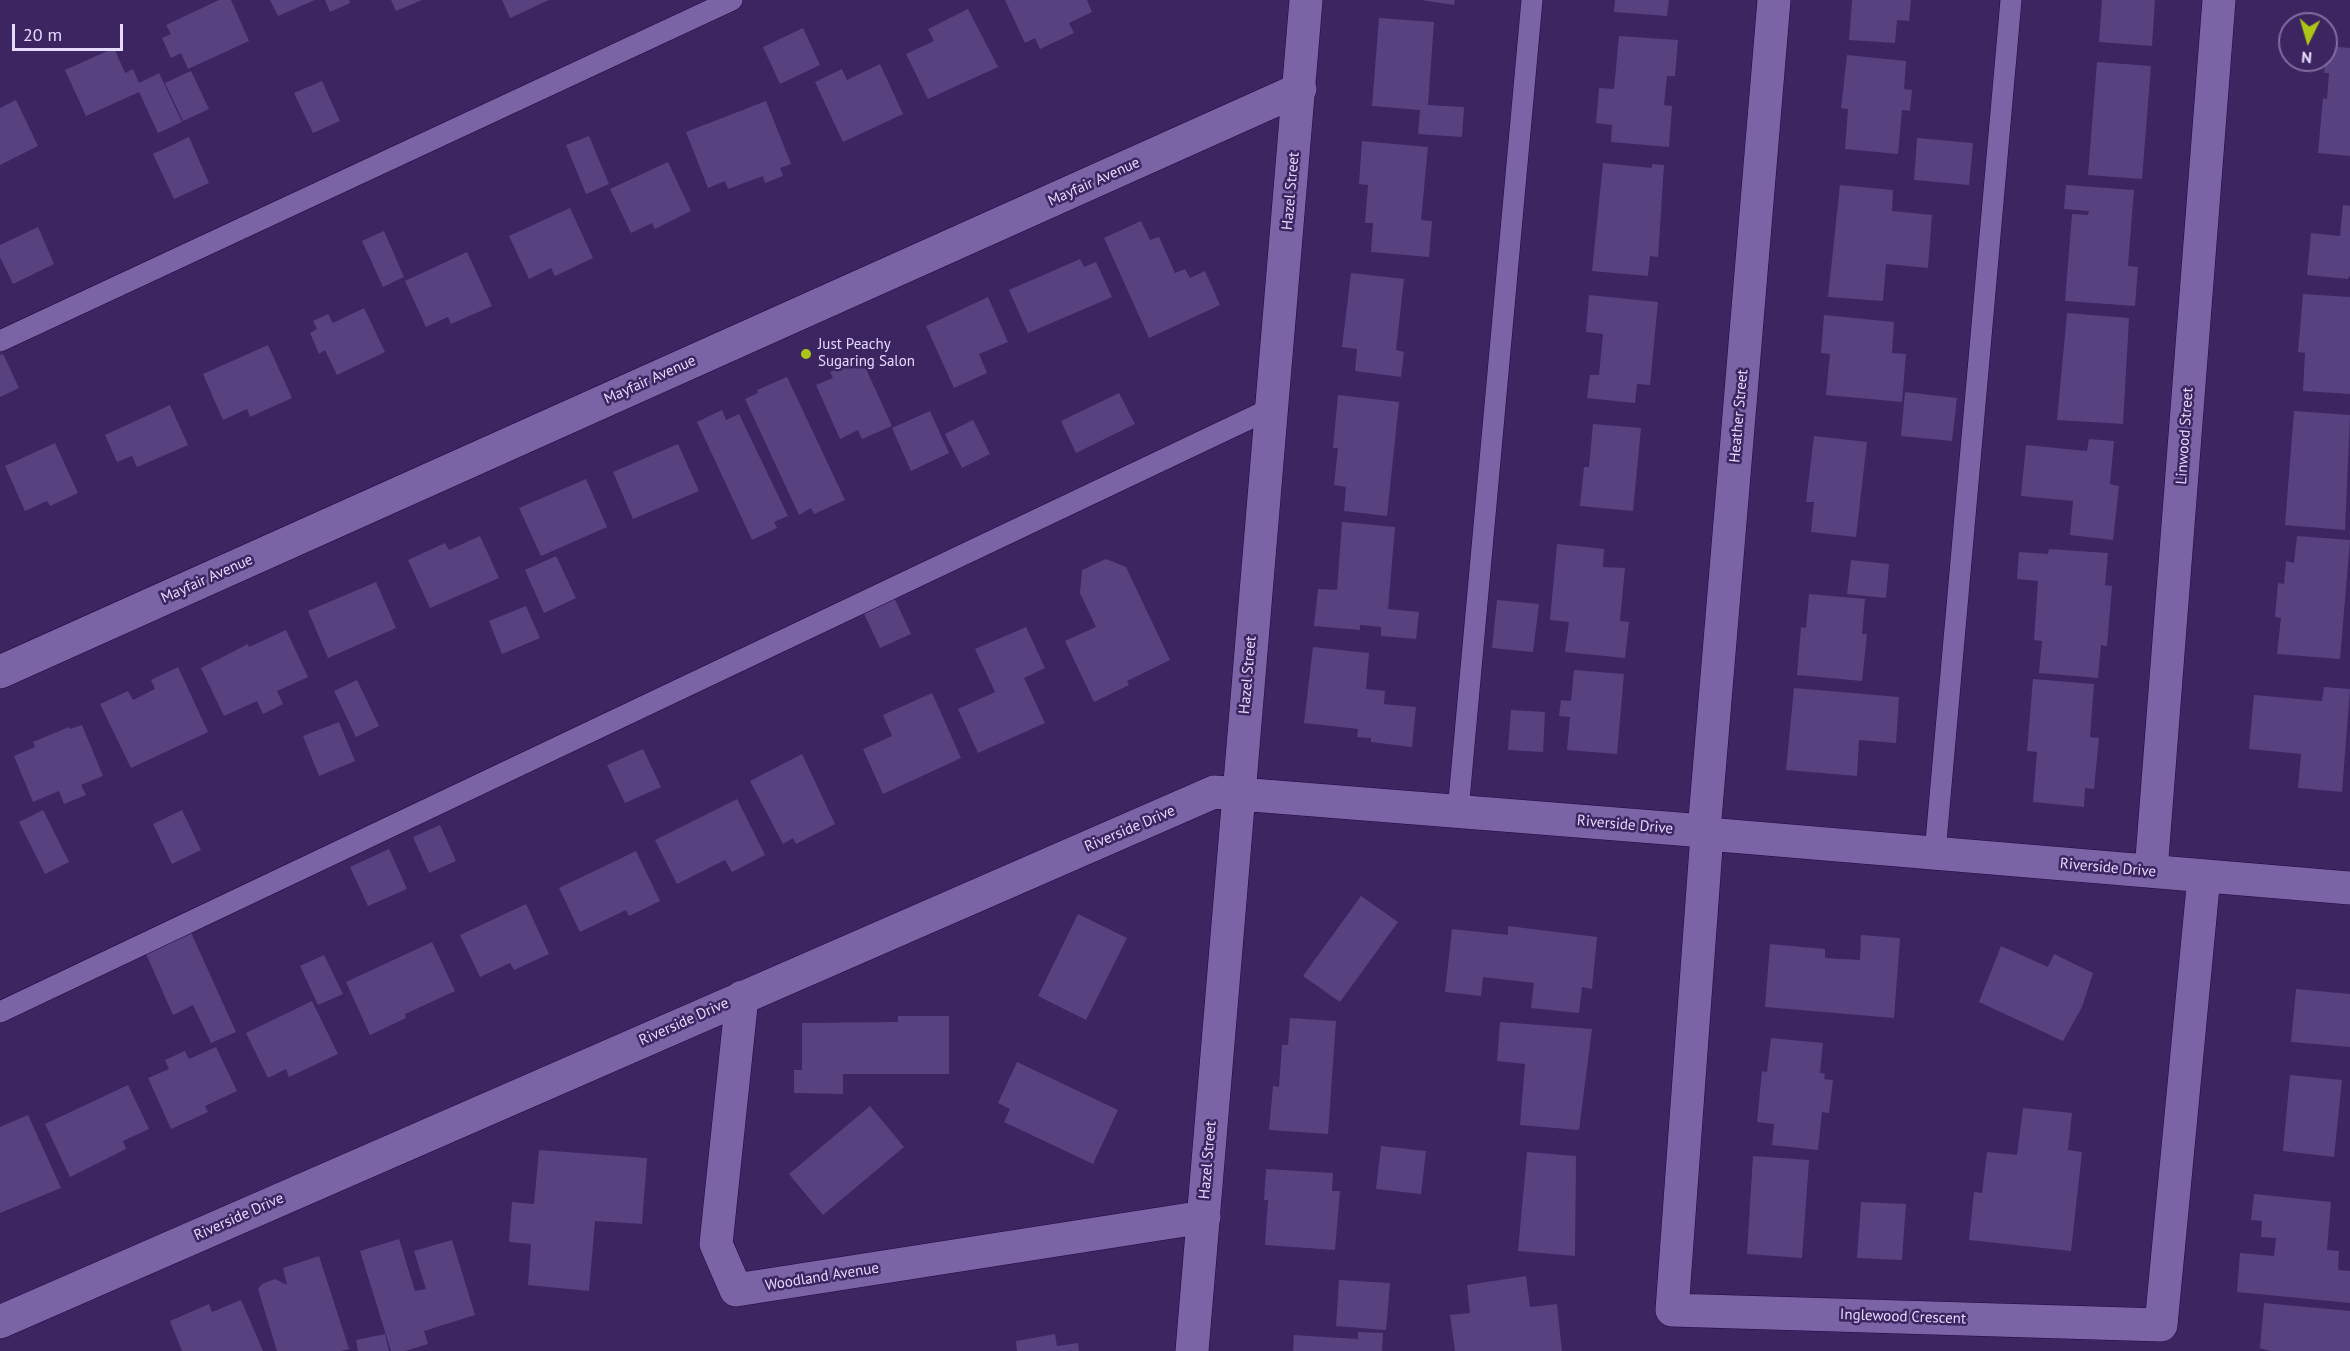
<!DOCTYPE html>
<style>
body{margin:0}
#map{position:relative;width:2350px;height:1351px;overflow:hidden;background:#3c2560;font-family:"PT Sans",sans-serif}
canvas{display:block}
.north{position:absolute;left:2278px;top:12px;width:60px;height:60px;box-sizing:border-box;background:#3c2560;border:2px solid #806da0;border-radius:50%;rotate:185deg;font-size:16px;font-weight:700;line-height:24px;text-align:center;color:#e5daff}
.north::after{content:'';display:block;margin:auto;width:21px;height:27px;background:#abc614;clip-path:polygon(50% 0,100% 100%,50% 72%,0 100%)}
.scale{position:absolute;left:12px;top:24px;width:111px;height:27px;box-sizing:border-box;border:3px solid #e5daff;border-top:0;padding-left:8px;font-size:18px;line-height:21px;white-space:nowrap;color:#e5daff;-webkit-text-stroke:4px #3c2560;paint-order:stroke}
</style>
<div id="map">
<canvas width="2350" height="1351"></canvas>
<div class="north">N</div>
<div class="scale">20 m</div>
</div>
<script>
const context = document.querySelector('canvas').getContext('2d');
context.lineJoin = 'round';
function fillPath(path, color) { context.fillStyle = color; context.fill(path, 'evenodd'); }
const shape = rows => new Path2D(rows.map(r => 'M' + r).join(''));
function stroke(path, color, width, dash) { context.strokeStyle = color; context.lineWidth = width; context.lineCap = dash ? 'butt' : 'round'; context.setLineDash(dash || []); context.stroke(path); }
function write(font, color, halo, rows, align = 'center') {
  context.font = font + ' "PT Sans",sans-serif'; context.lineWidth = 5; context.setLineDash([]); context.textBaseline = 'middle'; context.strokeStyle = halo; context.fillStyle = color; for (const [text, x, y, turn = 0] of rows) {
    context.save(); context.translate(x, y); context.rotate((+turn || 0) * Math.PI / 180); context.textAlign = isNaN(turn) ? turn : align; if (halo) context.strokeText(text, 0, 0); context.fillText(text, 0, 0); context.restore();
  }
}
fillPath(shape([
 [219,0,231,0,249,41,188,69,181,53,171,58,162,38,171,34,166,25],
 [270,0,315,0,278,16],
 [325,0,349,0,350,3,330,12],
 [391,0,422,0,396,11],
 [502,0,549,0,510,18],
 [1005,0,1087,0,1092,12,1069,23,1074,33,1040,49,1035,38,1025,43],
 [1421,0,1455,0,1454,5],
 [1615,0,1669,0,1667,16,1614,12],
 [1852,0,1911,0,1909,21,1897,20,1895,43,1849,40],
 [2102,0,2155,0,2152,46,2099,42],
 [968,9,998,67,928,99,906,54,934,41,928,29],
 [1379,18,1434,22,1428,105,1464,107,1462,137,1418,134,1420,110,1372,106],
 [803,28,820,65,780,84,763,47],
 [1619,36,1678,40,1675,76,1667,76,1664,105,1672,106,1669,147,1611,142,1612,125,1596,123,1599,88,1614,89],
 [2327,46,2350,48,2350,156,2318,153,2323,98,2327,99,2329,73,2324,73],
 [114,48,125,73,133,69,139,83,159,73,182,122,158,133,139,92,86,116,65,70],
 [1847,55,1906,61,1904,89,1912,90,1910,111,1902,110,1898,154,1845,149,1848,109,1841,108],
 [2097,62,2151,66,2142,179,2088,175],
 [880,64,903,114,843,142,815,82,842,69,847,80],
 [191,71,209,109,183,121,165,83],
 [322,81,340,121,313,133,294,93],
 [16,100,38,146,0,165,0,108],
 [766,101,791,164,780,168,783,176,765,183,763,176,728,189,725,181,708,188,686,132],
 [589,136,609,184,586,194,566,145],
 [189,137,209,183,174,199,153,154],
 [1917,138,1973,143,1969,185,1914,180],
 [1362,141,1428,147,1421,220,1432,221,1429,257,1371,252,1373,223,1365,223,1368,185,1359,184],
 [668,162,691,211,655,229,652,223,631,233,610,189],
 [1603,163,1652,168,1652,164,1664,165,1658,257,1650,256,1648,276,1592,271],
 [1840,185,1893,190,1892,211,1932,215,1928,268,1886,264,1883,301,1828,297],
 [2066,185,2134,190,2128,266,2138,267,2135,306,2065,301,2072,214,2088,215,2089,211,2064,209],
 [2343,205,2350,206,2350,275,2348,279,2307,275,2311,233,2340,236],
 [570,208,593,258,555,276,551,268,529,279,509,236],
 [1141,221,1150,240,1159,237,1175,273,1185,269,1190,278,1205,271,1220,305,1149,338,1104,238],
 [38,227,54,264,13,284,0,257,0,245],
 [384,231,404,277,383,287,362,241],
 [467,252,492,306,451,324,448,317,426,327,405,281],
 [1080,259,1084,267,1096,262,1112,297,1028,333,1009,290],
 [1351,273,1404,279,1396,350,1404,352,1401,377,1355,371,1357,349,1342,347],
 [2303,294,2350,297,2350,394,2303,391,2305,353,2298,352],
 [1589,295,1658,302,1650,385,1637,384,1635,403,1587,398,1590,375,1599,375,1603,334,1586,332],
 [988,297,1008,342,979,354,987,373,954,388,926,326],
 [364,308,385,352,337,375,325,350,319,354,310,333,317,329,313,321,328,314,333,323],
 [2067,313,2129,318,2123,424,2057,420],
 [1824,315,1894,322,1892,353,1906,354,1902,402,1826,395,1830,354,1821,353],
 [268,345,292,398,250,417,247,409,223,420,203,374],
 [3,354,19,388,0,397,0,355],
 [861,358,892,426,862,439,858,430,840,439,816,385,833,378,830,372],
 [787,377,845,500,814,514,811,508,799,515,745,399,758,393,757,390],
 [1905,392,1957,398,1952,441,1901,436],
 [1119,393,1135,424,1076,453,1061,421],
 [1338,395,1399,402,1387,516,1344,511,1346,487,1334,485,1338,448,1333,448],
 [170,405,188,445,137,467,132,456,117,462,105,435],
 [722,410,726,420,739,414,788,516,774,522,777,528,752,540,697,422],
 [930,411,949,453,911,471,892,428],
 [2294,411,2350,415,2345,530,2285,525],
 [973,420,990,454,962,468,945,434],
 [1593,424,1641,428,1633,511,1580,506,1584,467,1589,467],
 [1814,436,1867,442,1856,537,1811,532,1814,502,1806,502],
 [2089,439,2114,441,2110,484,2119,486,2113,540,2070,535,2073,501,2021,496,2026,445,2087,451],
 [55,443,78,493,50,506,47,501,25,511,5,466],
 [678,444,699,491,633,519,613,472],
 [586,479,607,527,541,556,519,508],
 [1342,522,1395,527,1388,609,1419,612,1416,639,1381,636,1381,627,1360,625,1360,630,1314,626,1318,589,1337,590],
 [480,536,499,578,430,608,408,560,445,543,449,550],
 [2297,536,2350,540,2340,659,2277,654,2281,618,2275,617,2278,583,2284,584,2286,561,2294,563],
 [1557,544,1604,549,1603,567,1625,568,1620,621,1629,622,1625,658,1565,652,1569,622,1550,620],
 [2049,549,2108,553,2105,585,2112,586,2107,646,2101,645,2098,678,2039,673,2042,641,2034,640,2038,581,2017,579,2019,552,2048,554],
 [556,556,576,598,544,613,525,570],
 [1106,559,1126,567,1170,660,1127,681,1129,685,1094,702,1065,641,1096,627,1080,593,1082,570],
 [1851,560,1889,564,1886,598,1847,594],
 [376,582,396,628,328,658,308,611],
 [891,591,911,634,880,648,860,605],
 [1809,594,1865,599,1862,634,1867,634,1862,681,1797,675,1801,627,1806,628],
 [1497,600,1539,604,1533,652,1492,648],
 [526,606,540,638,502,654,489,621],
 [1026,627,1045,668,1024,678,1045,723,978,753,958,709,995,692,975,649],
 [286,630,308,677,277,691,283,704,263,714,257,701,224,716,201,668,248,644,249,647],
 [1313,647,1369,653,1366,689,1385,691,1384,704,1416,707,1412,747,1371,742,1371,738,1357,737,1358,729,1304,723],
 [178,667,208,732,131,768,100,704,128,691,133,700,155,689,151,680],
 [1574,670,1624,674,1617,754,1567,750,1570,717,1559,716,1561,700,1571,701],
 [2033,679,2094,684,2090,737,2099,738,2094,789,2085,788,2084,807,2033,802,2037,752,2027,751],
 [357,680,379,726,356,737,334,691],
 [2324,687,2350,689,2342,792,2298,788,2301,754,2249,749,2254,695,2322,701],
 [1794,688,1899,697,1896,743,1859,740,1857,776,1786,770],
 [932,693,961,758,883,794,863,749,892,736,883,715],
 [1511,710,1545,712,1543,752,1508,750],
 [339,722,355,761,319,776,303,736],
 [82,725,103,776,81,785,86,795,64,804,59,791,33,802,14,756,35,747,33,742,69,727,70,729],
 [643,749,661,787,625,803,607,765],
 [802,754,835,824,796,844,793,838,783,844,750,781],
 [737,799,765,855,732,872,725,860,677,884,655,840],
 [43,810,69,862,45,874,19,822],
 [182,810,201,850,172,864,153,824],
 [440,825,456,861,429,873,413,837],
 [389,849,407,889,368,906,350,867],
 [636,851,660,901,629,916,626,910,580,932,559,888],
 [1361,896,1398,922,1340,1002,1303,976],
 [526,904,549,954,514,970,510,963,480,977,460,935],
 [1078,914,1127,938,1086,1020,1038,996],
 [188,926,236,1032,211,1043,193,1005,173,1015,143,947],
 [1508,926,1597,937,1592,989,1582,987,1579,1013,1531,1008,1534,983,1483,977,1481,996,1445,992,1452,929,1508,935],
 [1861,935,1900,938,1894,1018,1765,1007,1770,944,1825,949,1825,958,1860,960],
 [432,942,455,991,405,1014,406,1018,370,1035,346,982],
 [2001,946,2048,967,2054,954,2093,973,2082,1007,2063,1041,1979,1002],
 [324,955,343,994,318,1005,300,966],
 [2296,989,2350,994,2350,1047,2291,1042],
 [312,1001,338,1054,289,1077,286,1069,268,1078,246,1033],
 [898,1016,949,1016,949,1074,843,1074,843,1094,794,1093,794,1070,802,1070,802,1023,898,1022],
 [1290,1018,1336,1021,1328,1134,1269,1130,1273,1086,1279,1087,1282,1045,1288,1045],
 [1500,1022,1592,1029,1579,1130,1520,1125,1525,1064,1497,1061],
 [1771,1038,1823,1043,1820,1073,1825,1074,1824,1079,1833,1080,1829,1113,1822,1112,1818,1150,1772,1145,1774,1124,1757,1122,1762,1071,1767,1072],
 [216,1047,237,1091,205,1106,208,1112,171,1129,148,1078,169,1069,165,1060,185,1051,189,1059],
 [1017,1062,1118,1110,1093,1164,1004,1122,1010,1109,998,1103],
 [2290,1075,2342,1080,2334,1157,2283,1151],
 [128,1085,149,1129,123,1141,126,1149,70,1177,45,1124],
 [870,1106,904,1147,823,1215,789,1174],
 [2023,1108,2072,1113,2068,1150,2082,1152,2071,1251,1969,1240,1974,1192,1982,1193,1987,1152,2017,1155],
 [28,1115,61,1188,0,1213,0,1127],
 [1381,1146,1426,1151,1421,1194,1376,1189],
 [539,1150,647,1158,642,1224,595,1221,589,1291,528,1285,531,1244,509,1242,512,1202,534,1204],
 [1527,1152,1576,1156,1575,1256,1518,1251],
 [1753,1156,1809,1160,1802,1258,1747,1254],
 [1266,1169,1333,1173,1332,1191,1340,1191,1335,1250,1265,1245,1268,1200,1264,1200],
 [2254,1194,2331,1202,2327,1250,2339,1251,2338,1270,2350,1271,2350,1303,2237,1292,2240,1253,2274,1256,2276,1238,2261,1237,2262,1221,2251,1220],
 [1861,1202,1906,1204,1902,1260,1857,1258],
 [399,1239,415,1291,426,1289,414,1251,452,1240,475,1315,424,1331,428,1344,405,1351,391,1351,360,1251],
 [319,1256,349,1349,341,1351,277,1351,258,1289,262,1284,275,1279,287,1285,283,1268],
 [1526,1276,1530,1307,1557,1304,1562,1351,1455,1351,1450,1315,1470,1313,1467,1285],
 [1339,1280,1390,1283,1386,1330,1336,1326],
 [241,1300,263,1351,182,1351,170,1321,209,1304,212,1312],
 [2264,1303,2350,1311,2350,1351,2270,1351,2260,1348],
 [1358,1332,1383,1333,1382,1351,1293,1351,1294,1335,1358,1339],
 [385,1334,389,1351,358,1351,356,1340],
 [1055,1334,1057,1346,1078,1343,1079,1351,1017,1351,1016,1341]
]), '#58417f');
const lane = shape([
 [0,341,732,0],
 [1458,811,1532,0],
 [1935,853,2011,0],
 [0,1012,1272,408]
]);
const street = shape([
 [0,672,1300,89],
 [1704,831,1774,0],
 [1707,834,1672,1310,2161,1325,2204,876],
 [2151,871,2219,0],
 [742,997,716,1244,736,1290,1204,1217],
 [0,1322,1214,792,1704,831,1707,834,2350,888],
 [1192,1351,1306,0]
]);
stroke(lane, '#240843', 22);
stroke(street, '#240843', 34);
stroke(lane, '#7b64a5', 21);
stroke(street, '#7b64a5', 33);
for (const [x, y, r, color] of [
 [806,354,6,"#abc614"]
]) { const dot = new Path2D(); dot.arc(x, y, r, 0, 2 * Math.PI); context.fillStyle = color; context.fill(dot); stroke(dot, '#3c2560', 2); }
write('15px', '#e5daff', '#3c2560', [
 ["Mayfair Avenue",1094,182,-24],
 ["Hazel Street",1291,191,-85],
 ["Mayfair Avenue",650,380,-24],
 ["Heather Street",1739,416,-85],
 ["Linwood Street",2185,436,-86],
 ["Mayfair Avenue",207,579,-24],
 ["Hazel Street",1248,675,-85],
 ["Riverside Drive",1625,825,5],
 ["Riverside Drive",1130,829,-23],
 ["Riverside Drive",2108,868,5],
 ["Riverside Drive",684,1022,-24],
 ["Hazel Street",1208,1160,-85],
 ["Riverside Drive",239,1217,-24],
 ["Woodland Avenue",822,1277,-9],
 ["Inglewood Crescent",1903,1317,2]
]);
write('15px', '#e5daff', '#3c2560', [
 ["Just Peachy",818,345],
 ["Sugaring Salon",818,362]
], 'left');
</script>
